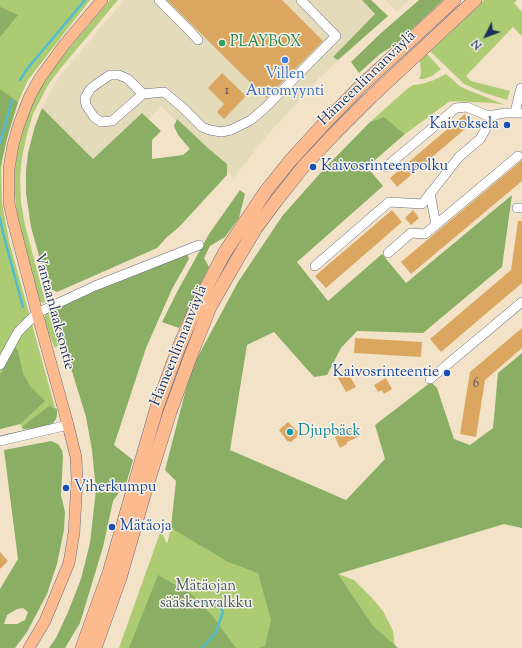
<!DOCTYPE html>
<meta charset="utf-8">
<style>
body{margin:0}
#map{position:relative;width:522px;height:648px;overflow:hidden;background:#f2e3c8;font-family:"Sorts Mill Goudy",serif}
canvas{display:block}
.north{position:absolute;left:466px;top:16px;width:40px;height:40px;-webkit-text-stroke:3px #f7f3e8;paint-order:stroke;rotate:228deg;font-size:11px;font-weight:700;line-height:16px;text-align:center;color:#1b2f5e}
.north::after{content:'';display:block;margin:auto;width:14px;height:18px;background:#1b2f5e;clip-path:polygon(50% 0,100% 100%,50% 72%,0 100%)}
</style>
<div id="map">
<canvas width="522" height="648"></canvas>
<div class="north">N</div>
</div>
<script>
const context = document.querySelector('canvas').getContext('2d');
context.lineJoin = 'round';
function fillPath(path, color) { context.fillStyle = color; context.fill(path, 'evenodd'); }
const shape = rows => new Path2D(rows.map(r => 'M' + r).join(''));
function stroke(path, color, width, dash) { context.strokeStyle = color; context.lineWidth = width; context.lineCap = dash ? 'butt' : 'round'; context.setLineDash(dash || []); context.stroke(path); }
function write(font, color, halo, rows, align = 'center') {
  context.font = font + ' "Sorts Mill Goudy",serif'; context.lineWidth = 3; context.setLineDash([]); context.textBaseline = 'middle'; context.strokeStyle = halo; context.fillStyle = color; for (const [text, x, y, turn = 0] of rows) {
    context.save(); context.translate(x, y); context.rotate((+turn || 0) * Math.PI / 180); context.textAlign = isNaN(turn) ? turn : align; if (halo) context.strokeText(text, 0, 0); context.fillText(text, 0, 0); context.restore();
  }
}
fillPath(shape([
 [124,0,371,0,388,16,321,76,263,140,234,178,161,106,149,119,142,113,93,159,42,108,52,88,64,71],
 [385,0,409,0,397,11]
]), '#e4dbba');
fillPath(shape([
 [0,0,90,0,28,80,18,102,7,138,1,168,2,203,9,241,57,415,56,419,52,424,23,429,20,424,0,429],
 [110,0,118,0,60,69,48,85,33,114,27,134,22,157,20,177,21,203,25,225,45,301,44,303,40,302,17,217,15,195,14,174,17,154,21,132,30,108,50,71],
 [484,0,517,0,514,3,522,12,522,36,513,27,466,76,471,81,510,91,507,100,482,92,464,84,430,51],
 [427,54,441,69,432,76,424,79,419,79,421,74,420,60],
 [446,74,461,87,505,105,493,103,450,101,405,134,384,117,370,122,407,89,413,85,422,84,434,80],
 [48,312,59,345,55,348,48,333,44,317],
 [173,509,354,580,372,598,383,611,393,631,395,648,119,648,161,530,167,544,171,528]
]), '#adcb72');
fillPath(shape([
 [362,0,371,0,388,16,338,60,333,57,375,14],
 [419,0,443,0,396,44,380,54,359,73,351,62,381,33],
 [0,7,18,15,0,37],
 [0,89,18,102,7,138,0,168],
 [42,108,93,159,142,113,161,131,152,140,152,159,183,155,190,149,178,135,174,126,177,119,209,149,227,164,227,175,179,227,167,237,157,248,57,292,48,288,31,227,26,193,26,171,28,153,35,126],
 [384,117,405,134,367,167,383,186,297,262,328,301,382,254,406,283,512,195,502,267,423,333,357,331,341,348,327,375,314,377,274,332,247,345,230,450,346,500,385,459,375,425,431,382,437,388,454,439,470,445,493,428,498,373,522,353,522,528,504,524,338,574,373,626,398,648,258,648,265,646,271,620,258,573,228,562,171,528,176,481,165,470,186,389,195,362,238,282,283,215,324,169,370,122],
 [240,190,245,194,239,218,225,237,210,246,204,258,209,267,179,328,162,322,178,290,209,234],
 [186,251,189,259,172,289,146,348,114,445,133,460,127,481,113,501,103,547,80,623,65,648,49,648,56,638,68,612,81,579,90,543,96,490,92,450,86,417,53,309],
 [16,348,18,351,23,373,30,386,45,401,20,424,0,429,0,375,13,349],
 [49,406,57,409,57,415,56,419,52,424,44,428,23,429,22,427],
 [51,441,58,444,62,450,63,456,61,495,65,512,64,530,57,564,47,594,27,632,15,648,0,648,0,589,18,559,4,450],
 [23,608,28,612,25,620,17,624,4,624,7,615,17,609],
 [158,575,190,593,211,614,236,648,129,648]
]), '#8aaf64');
stroke(shape([
 [20,80,27,69,85,0],
 [0,143,12,100],
 [0,218,3,233,23,307],
 [176,601,207,603,219,605,223,612,215,634,202,648]
]), '#52bccf', 2.5);
fillPath(shape([
 [167,0,282,0,323,41,266,98],
 [222,73,246,96,224,119,217,112,224,104,208,88],
 [465,114,472,123,397,187,390,178],
 [522,160,522,181,411,274,401,262],
 [392,210,402,222,326,288,315,276],
 [413,210,419,218,411,225,405,218],
 [518,221,522,221,522,283,441,352,430,339,511,270],
 [522,328,522,348,485,380,476,437,460,434,470,372],
 [355,338,422,342,421,357,354,353],
 [348,373,356,387,346,392,338,378],
 [386,378,392,389,384,394,382,390,378,392,374,385],
 [288,422,300,434,291,442,289,441,288,442,279,430],
 [355,425,360,436,347,442,347,444,340,448,334,435],
 [0,552,8,561,0,569]
]), '#dba760');
const minor = shape([
 [159,0,190,31,198,40],
 [143,94,128,79,119,75,110,75,98,83,90,89,85,98,86,105,94,117,101,122,112,121,143,94,164,92,182,107,202,127,210,130,221,132,231,130,251,120,265,108,336,36,301,0],
 [515,112,521,88],
 [386,167,456,108,467,107,486,115,494,115,505,113,522,113],
 [430,193,436,225],
 [517,208,522,208],
 [388,253,411,233,425,234,518,156],
 [315,266,389,202,422,204,459,157,480,139,494,115],
 [0,365,18,332,37,313,95,286,199,245],
 [430,379,522,302],
 [0,441,68,425]
]);
const major = shape([
 [29,648,45,621,69,563,74,533,77,480,76,457,68,425,37,313,13,221,9,203,9,168,13,145,18,127,29,98,40,78,64,45,102,0]
]);
const highway = shape([
 [82,648,109,573,157,407,179,347,198,303,225,252,266,191,290,161,322,126,360,87,454,0],
 [95,648,120,578,144,495,170,412,191,355,210,307,238,258,256,228,276,201,303,167,334,134,371,97,475,0]
]);
stroke(minor, '#666e83', 10);
stroke(major, '#666e83', 12);
stroke(highway, '#666e83', 14);
stroke(minor, '#fff', 9);
stroke(major, '#fcba8e', 11);
stroke(highway, '#fcba8e', 13);
for (const [x, y, r, color] of [
 [222,43,4,"#2e9e5b"],
 [285,60,4,"#3f7fe0"],
 [507,125,4,"#1a4fb4"],
 [313,167,4,"#1a4fb4"],
 [447,373,4,"#1a4fb4"],
 [290,432,4,"#0f9aa8"],
 [66,488,4,"#1a4fb4"],
 [112,527,4,"#1a4fb4"]
]) { const dot = new Path2D(); dot.arc(x, y, r, 0, 2 * Math.PI); context.fillStyle = color; context.fill(dot); stroke(dot, '#f7f3e8', 1.5); }
write('13px', '#4b4d5e', null, [
 ["1",227,92],
 ["6",476,385]
]);
write('15px', '#27864d', '#f7f3e8', [
 ["PLAYBOX",230,43]
], 'left');
write('15px', '#366cbe', '#f7f3e8', [
 ["Villen",285,75],
 ["Automyynti",285,92]
]);
write('15px', '#1b2f5e', '#f7f3e8', [
 ["Hämeenlinnanväylä",368,79,-44],
 ["Vantaanlaaksontie",53,312,75],
 ["Hämeenlinnanväylä",180,346,-68]
]);
write('15px', '#164399', '#f7f3e8', [
 ["Kaivoksela",499,125,"right"],
 ["Kaivosrinteenpolku",321,167],
 ["Kaivosrinteentie",439,373,"right"],
 ["Viherkumpu",74,488],
 ["Mätäoja",120,527]
], 'left');
write('15px', '#0d838f', '#f7f3e8', [
 ["Djupbäck",298,432]
], 'left');
write('15px', '#405663', '#f7f3e8', [
 ["Mätäojan",206,587],
 ["sääskenvalkku",206,604]
]);
</script>
